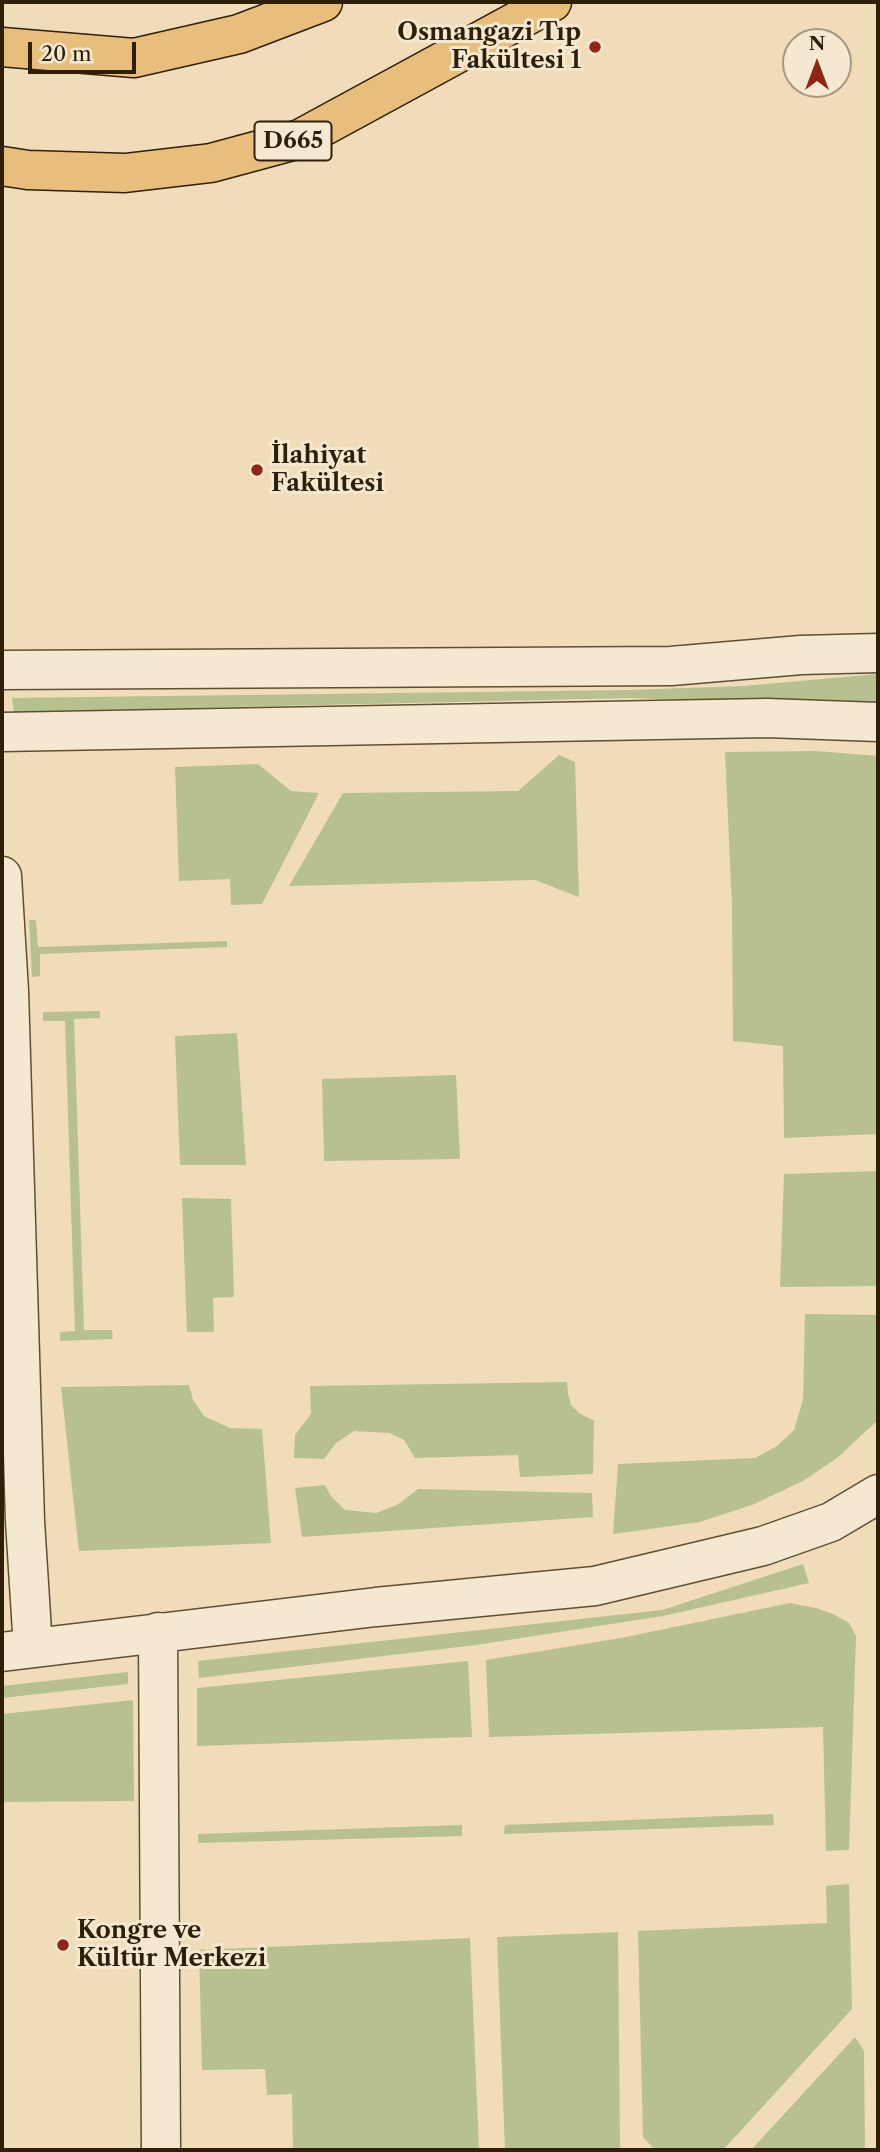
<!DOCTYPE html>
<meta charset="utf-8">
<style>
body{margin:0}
#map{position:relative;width:880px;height:2152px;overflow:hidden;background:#f0dcb8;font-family:"Libre Caslon Text",serif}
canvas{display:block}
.frame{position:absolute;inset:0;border:4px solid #2f1f06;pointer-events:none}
.north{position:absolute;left:782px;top:28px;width:70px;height:70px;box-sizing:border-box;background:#f5e8d1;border:2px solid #a69880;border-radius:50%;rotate:0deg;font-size:19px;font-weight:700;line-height:28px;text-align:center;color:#2f1f06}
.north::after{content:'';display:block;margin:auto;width:24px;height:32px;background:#8f2418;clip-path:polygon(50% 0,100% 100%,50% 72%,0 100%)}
.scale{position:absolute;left:28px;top:42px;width:108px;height:32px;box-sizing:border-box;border:4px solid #2f1f06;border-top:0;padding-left:9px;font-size:21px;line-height:24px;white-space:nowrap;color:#2f1f06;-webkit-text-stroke:5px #f5e8d1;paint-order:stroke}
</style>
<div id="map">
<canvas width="880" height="2152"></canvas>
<div class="frame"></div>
<div class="north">N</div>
<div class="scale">20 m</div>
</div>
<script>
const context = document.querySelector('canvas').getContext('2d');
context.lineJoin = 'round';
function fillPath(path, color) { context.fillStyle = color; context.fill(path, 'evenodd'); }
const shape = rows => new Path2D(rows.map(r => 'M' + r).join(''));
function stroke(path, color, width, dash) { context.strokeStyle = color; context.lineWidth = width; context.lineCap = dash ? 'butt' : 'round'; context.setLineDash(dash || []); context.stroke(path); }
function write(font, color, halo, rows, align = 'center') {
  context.font = font + ' "Libre Caslon Text",serif'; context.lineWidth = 6; context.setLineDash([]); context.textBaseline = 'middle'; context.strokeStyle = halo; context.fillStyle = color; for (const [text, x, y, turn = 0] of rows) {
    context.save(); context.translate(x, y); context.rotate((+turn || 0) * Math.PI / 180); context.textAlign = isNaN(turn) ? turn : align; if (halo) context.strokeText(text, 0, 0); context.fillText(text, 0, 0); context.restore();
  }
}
fillPath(shape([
 [878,674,878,711,743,702,630,698,14,712,12,698,629,690,744,686],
 [817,751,878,756,878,1134,784,1138,783,1046,733,1041,732,907,725,752],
 [559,755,575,762,579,897,535,880,289,886,343,793,518,791],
 [258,764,291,791,319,793,262,904,231,905,230,879,179,881,175,767],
 [29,920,36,920,38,947,227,941,227,947,40,954,40,976,32,977],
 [100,1011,100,1018,74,1019,84,1330,112,1330,113,1339,60,1341,60,1332,75,1331,65,1021,43,1021,43,1012],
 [237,1033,246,1165,180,1165,175,1036],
 [456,1075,460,1159,324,1161,322,1079],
 [878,1171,878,1286,780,1287,784,1174],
 [182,1198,231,1199,234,1297,213,1298,214,1332,187,1332],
 [805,1314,878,1315,878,1420,837,1458,803,1481,752,1505,700,1522,613,1534,618,1464,755,1458,777,1446,794,1430,803,1400],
 [567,1382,568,1394,571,1405,579,1413,594,1421,593,1474,520,1477,518,1455,415,1458,404,1440,389,1433,354,1431,336,1443,324,1459,294,1458,295,1435,311,1414,310,1386],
 [189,1385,193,1400,204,1416,230,1428,262,1429,271,1543,79,1551,61,1387],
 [325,1485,331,1496,345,1510,376,1513,397,1505,418,1489,592,1493,593,1517,302,1537,295,1488],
 [803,1564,809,1583,663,1616,476,1645,199,1678,198,1661,662,1610],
 [790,1603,816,1608,833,1614,849,1623,856,1636,849,1850,826,1851,823,1727,489,1737,486,1660,621,1638],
 [468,1661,472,1737,197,1746,197,1688],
 [128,1672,128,1684,2,1698,2,1686],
 [133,1700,134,1801,2,1802,2,1714],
 [773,1814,774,1825,504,1834,505,1825],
 [462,1825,462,1836,198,1843,198,1834],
 [849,1884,852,2009,723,2150,655,2150,643,2137,638,1931,827,1923,826,1886],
 [618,1932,620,2148,505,2150,497,1937],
 [470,1938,479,2150,293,2150,292,2094,267,2095,265,2069,202,2070,199,1950],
 [855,2037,864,2051,865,2150,751,2150]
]), '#b7c190');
const minor = shape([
 [2,670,671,666,801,655,878,653],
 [2,732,767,718,878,722],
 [2,876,9,991,25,1521,33,1648],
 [158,1632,161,2150],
 [2,1652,376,1607,595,1586,763,1546,831,1522,878,1494]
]);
const highway = shape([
 [2,47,134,58,239,34,323,2],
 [2,166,28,170,125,173,211,163,300,139,552,2]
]);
stroke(minor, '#5f4e32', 41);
stroke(highway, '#2f1f06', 41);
stroke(minor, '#f5e8d1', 38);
stroke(highway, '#e8be7c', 38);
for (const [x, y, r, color] of [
 [595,47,7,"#8f2418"],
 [257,470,7,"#8f2418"],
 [63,1945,7,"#8f2418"]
]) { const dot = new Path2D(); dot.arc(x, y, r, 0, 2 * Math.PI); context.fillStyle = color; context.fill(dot); stroke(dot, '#f5e8d1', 2.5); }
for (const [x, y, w] of [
 [293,141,77]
]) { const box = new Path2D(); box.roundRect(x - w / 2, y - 19.5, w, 39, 5); context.fillStyle = '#f5e8d1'; context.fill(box); stroke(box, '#2f1f06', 2); }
write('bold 23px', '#2f1f06', null, [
 ["D665",293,141]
]);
write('bold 24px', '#2f1f06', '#f5e8d1', [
 ["Osmangazi Tıp",581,33,"right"],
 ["Fakültesi 1",581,61,"right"],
 ["İlahiyat",271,456],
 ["Fakültesi",271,484],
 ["Kongre ve",77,1931],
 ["Kültür Merkezi",77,1959]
], 'left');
</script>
